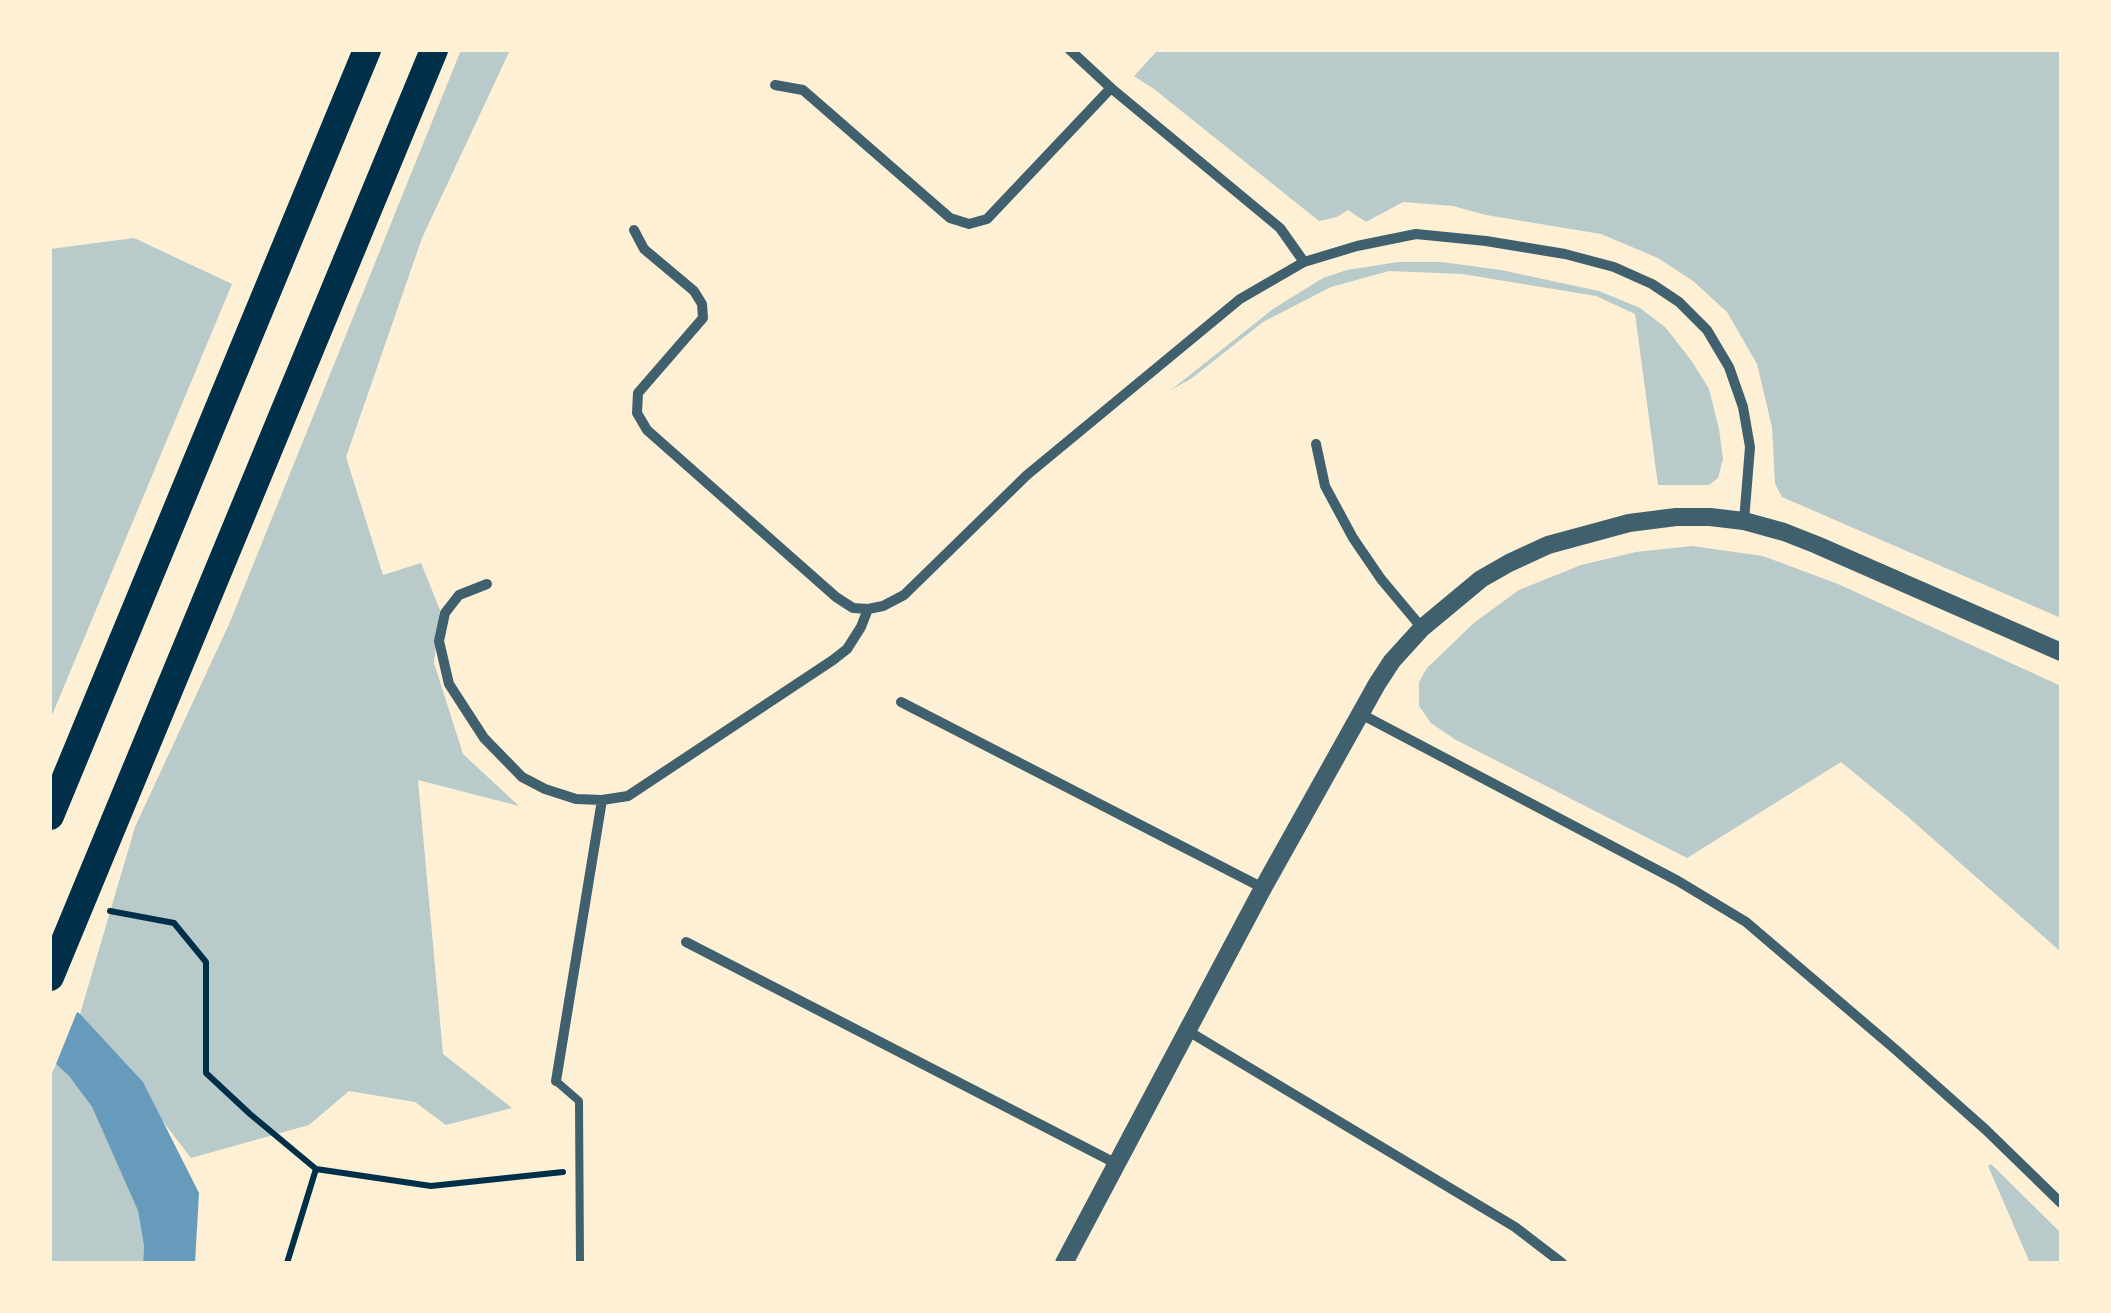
<!DOCTYPE html>
<style>
body{margin:0}
#map{position:relative;width:2111px;height:1313px;overflow:hidden;background:#fdf0d5;font-family:"Sofia Sans Condensed",sans-serif}
canvas{display:block}
.frame{position:absolute;inset:0;border:52px solid #fdf0d5;pointer-events:none}
</style>
<div id="map">
<canvas width="2111" height="1313"></canvas>
<div class="frame"></div>
</div>
<script>
const context = document.querySelector('canvas').getContext('2d');
context.lineJoin = 'round';
function fillPath(path, color) { context.fillStyle = color; context.fill(path, 'evenodd'); }
const shape = rows => new Path2D(rows.map(r => 'M' + r).join(''));
function stroke(path, color, width, dash) { context.strokeStyle = color; context.lineWidth = width; context.lineCap = dash ? 'butt' : 'round'; context.setLineDash(dash || []); context.stroke(path); }
fillPath(shape([
 [461,50,510,50,422,238,346,457,383,575,421,563,440,610,434,663,463,754,519,806,418,780,443,1054,512,1108,446,1125,415,1102,349,1091,309,1125,191,1158,80,1014,135,827,230,622],
 [1158,50,2061,50,2061,618,1782,497,1775,484,1772,427,1757,364,1727,312,1693,281,1658,258,1601,234,1486,215,1453,206,1403,202,1366,222,1348,210,1337,217,1319,221,1154,89,1134,76],
 [134,238,232,284,50,720,50,249],
 [1398,262,1442,262,1501,270,1599,291,1640,308,1665,327,1691,360,1709,389,1719,429,1723,459,1718,478,1709,485,1658,485,1635,314,1596,296,1462,274,1389,271,1331,287,1263,322,1192,378,1171,390,1273,309,1323,278,1347,270],
 [1692,546,1763,556,1838,584,2061,686,2061,952,1907,816,1841,762,1687,858,1456,740,1431,723,1419,706,1419,682,1427,668,1475,622,1519,590,1581,565,1636,552],
 [56,1064,69,1076,92,1107,138,1211,144,1246,143,1263,50,1263,50,1078],
 [1991,1164,2061,1233,2061,1263,2030,1263,1988,1166]
]), '#b9caca');
fillPath(shape([
 [50,993,80,1014,143,1082,199,1193,195,1263,143,1263,144,1246,138,1211,92,1107,69,1076,56,1064]
]), '#669bbc');
fillPath(shape([
 [50,988,79,1007,54,1069,50,1066]
]), '#fdf0d5');
stroke(shape([
 [110,911,174,923,206,962,206,1073,250,1114,316,1169,287,1263],
 [316,1169,431,1186,563,1172]
]), '#003049', 6);
stroke(shape([
 [556,1081,579,1101,580,1263]
]), '#3f606c', 8);
stroke(shape([
 [1070,50,1111,88,1280,228,1304,262],
 [775,85,803,90,950,218,969,224,987,219,1111,88],
 [634,230,644,249,694,291,702,304,703,318,638,393,637,413,647,430,836,597,853,608,868,609,883,606,904,595,1027,475,1240,299,1304,262,1357,246,1416,234,1486,241,1565,254,1614,267,1652,284,1679,302,1707,330,1729,367,1743,407,1750,447,1744,521],
 [1316,444,1325,486,1353,538,1381,579,1422,628],
 [487,584,459,595,445,613,439,641,449,684,484,738,522,777,545,789,576,799,602,800],
 [901,702,1263,888],
 [1359,713,1678,881,1746,922,1896,1050,1986,1130,2061,1203],
 [686,942,1115,1163],
 [1188,1031,1515,1227,1562,1263],
 [556,1081,602,800,628,796,833,660,847,649,861,627,868,609]
]), '#3f606c', 10);
stroke(shape([
 [1064,1263,1263,888,1377,684,1392,661,1422,628,1481,579,1509,563,1548,545,1629,523,1676,517,1710,517,1744,521,1784,532,1817,545,2061,652]
]), '#3f606c', 18);
stroke(shape([
 [50,816,367,50],
 [50,977,434,50]
]), '#003049', 28);
</script>
